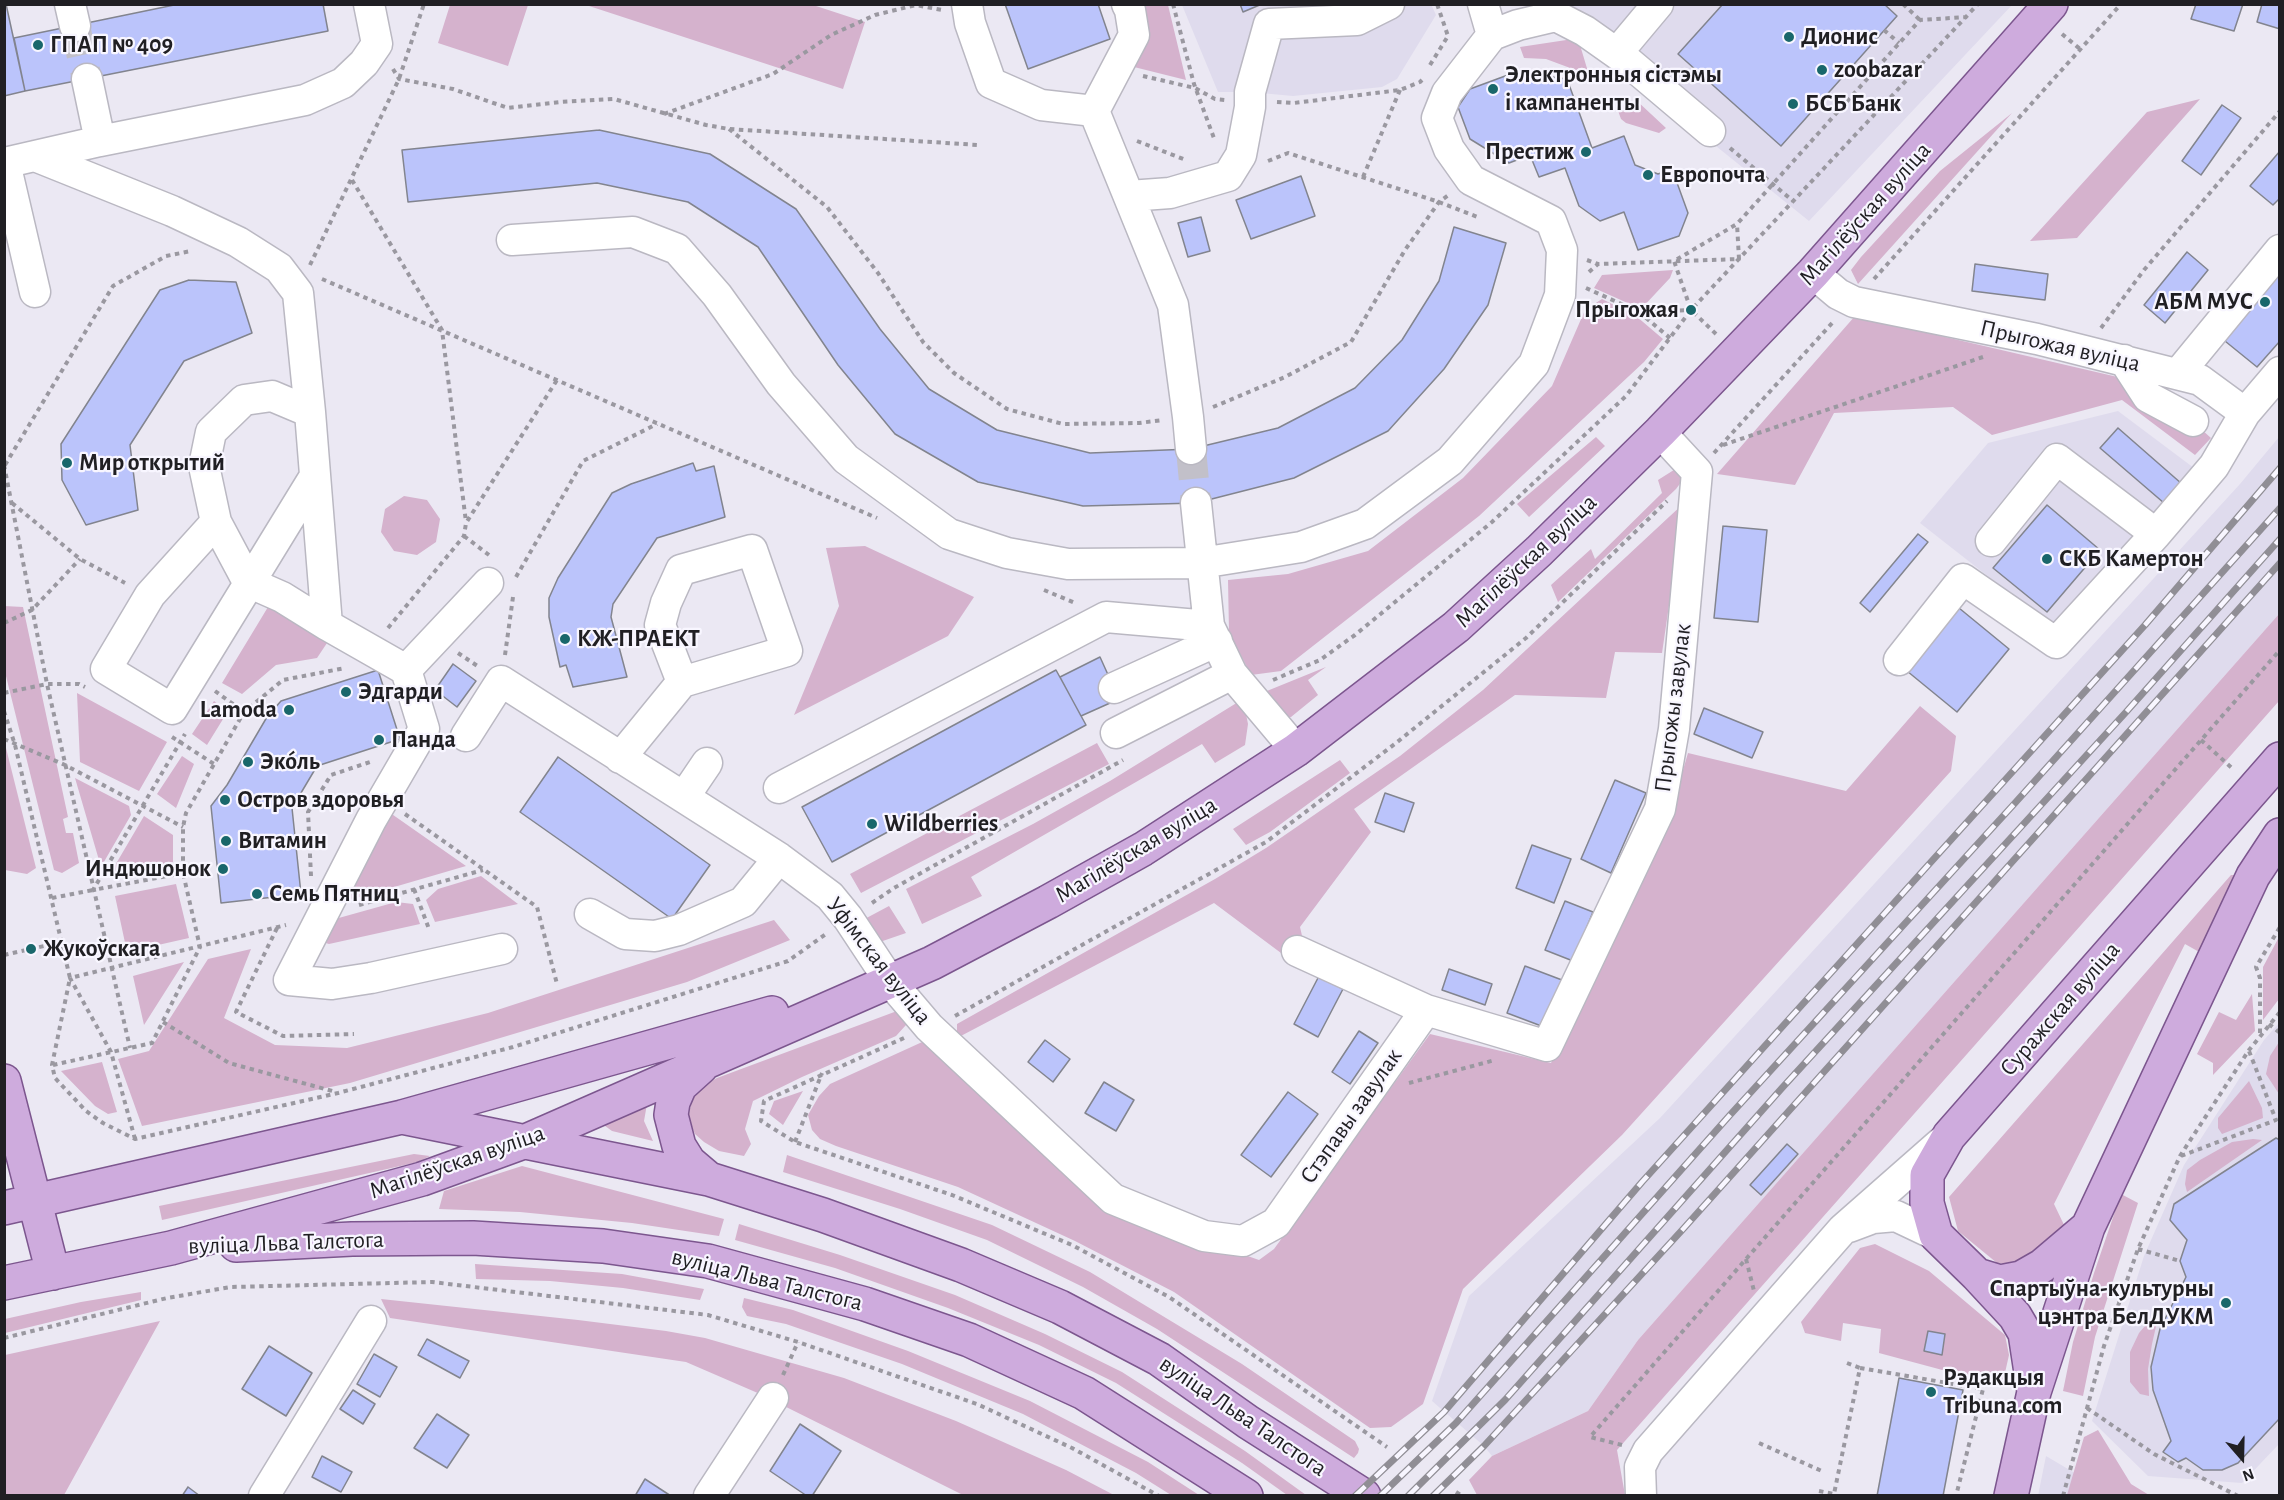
<!DOCTYPE html>
<meta charset="utf-8">
<style>
body{margin:0}
#map{position:relative;width:2284px;height:1500px;overflow:hidden;background:#ebe8f3;font-family:"Alegreya Sans",sans-serif}
canvas{display:block}
.frame{position:absolute;inset:0;border:6px solid #201f23;pointer-events:none}
.north{position:absolute;left:2212px;top:1428px;width:60px;height:60px;-webkit-text-stroke:4px #f8f6ff;paint-order:stroke;rotate:160deg;font-size:16px;font-weight:700;line-height:24px;text-align:center;color:#201f23}
.north::after{content:'';display:block;margin:auto;width:21px;height:27px;background:#201f23;clip-path:polygon(50% 0,100% 100%,50% 72%,0 100%)}
</style>
<div id="map">
<canvas width="2284" height="1500"></canvas>
<div class="frame"></div>
<div class="north">N</div>
</div>
<script>
const context = document.querySelector('canvas').getContext('2d');
context.lineJoin = 'round';
function fillPath(path, color) { context.fillStyle = color; context.fill(path, 'evenodd'); }
const shape = rows => new Path2D(rows.map(r => 'M' + r).join(''));
function stroke(path, color, width, dash) { context.strokeStyle = color; context.lineWidth = width; context.lineCap = dash ? 'butt' : 'round'; context.setLineDash(dash || []); context.stroke(path); }
function write(font, color, halo, rows, align = 'center') {
  context.font = font + ' "Alegreya Sans",sans-serif'; context.lineWidth = 4.5; context.setLineDash([]); context.textBaseline = 'middle'; context.strokeStyle = halo; context.fillStyle = color; for (const [text, x, y, turn = 0] of rows) {
    context.save(); context.translate(x, y); context.rotate((+turn || 0) * Math.PI / 180); context.textAlign = isNaN(turn) ? turn : align; if (halo) context.strokeText(text, 0, 0); context.fillText(text, 0, 0); context.restore();
  }
}
fillPath(shape([
 [1431,4,1436,15,1397,79,1382,87,1293,96,1250,92,1218,92,1182,5],
 [1551,5,2012,5,1809,221,1567,26],
 [2118,411,2198,471,2054,628,1920,523,1988,443],
 [2279,437,2279,614,1638,1340,1588,1411,1492,1456,1484,1446,1432,1401,1469,1296,1660,1118,2240,484],
 [2279,1023,2279,1444,2242,1483,2148,1476,2092,1421,2144,1256,2184,1165,2264,1040],
 [2046,1456,2112,1495,2038,1496]
]), '#dfdbed');
fillPath(shape([
 [450,5,528,5,508,66,438,43],
 [586,5,813,5,865,22,843,89],
 [1139,5,1168,5,1186,80,1134,67,1141,54,1146,30],
 [1573,39,1580,45,1589,75,1546,59,1524,58,1520,47],
 [2200,99,2077,238,2030,241,2147,112],
 [1636,100,1666,128,1659,133,1626,123,1621,119,1617,108],
 [2012,113,1858,284,1851,270,1861,257,1940,171],
 [1673,270,1670,278,1641,309,1594,288,1602,275],
 [1602,299,1636,316,1663,339,1644,362,1479,516,1281,671,1251,675,1229,632,1228,580,1288,574,1368,551,1463,478,1552,386,1585,310],
 [1855,316,2152,385,2211,438,2195,455,2122,400,1992,435,1953,407,1834,413,1795,485,1717,474],
 [1596,437,1605,446,1529,517,1517,504],
 [1677,468,1682,472,1682,481,1676,489,1558,602,1551,585,1591,549,1595,559,1662,493,1658,480],
 [404,496,427,500,440,519,436,542,417,555,394,551,381,532,385,509],
 [1684,503,1662,653,1615,652,1606,698,1515,695,1354,809,1371,832,1300,927,1303,940,1281,953,1214,903,957,1038,957,1024,1215,879,1266,848,1400,756,1483,690],
 [865,546,974,597,948,636,794,715,839,606,826,548],
 [4,606,23,607,68,817,63,819,66,833,73,833,79,863,62,873,54,870,5,672],
 [268,607,329,640,317,658,276,665,242,694,222,683],
 [2279,614,2279,701,1617,1450,1625,1495,1477,1495,1469,1480,1492,1456,1588,1411,1638,1340],
 [1326,667,1308,680,1318,695,1291,717,1283,718,1257,695],
 [77,693,167,742,139,791,80,762],
 [1243,699,1248,724,1245,745,1215,763,1202,744,971,877,982,896,922,924,906,889,1033,824,1110,781],
 [214,701,228,711,207,745,192,734],
 [1920,706,1956,736,1951,771,1622,1135,1463,1289,1423,1404,1391,1427,1370,1428,1174,1292,1075,1241,958,1187,836,1146,820,1139,812,1130,808,1115,819,1096,830,1084,931,1038,1111,1208,1259,1260,1274,1249,1430,1034,1551,1063,1669,818,1688,753,1846,791],
 [1097,743,1109,764,861,893,850,874],
 [4,748,6,748,36,868,27,874,5,870],
 [182,756,194,764,176,808,157,794],
 [1340,760,1350,773,1270,832,1246,845,1233,829],
 [75,778,129,806,131,815,101,867],
 [386,810,466,866,336,904],
 [144,816,173,835,173,862,110,874],
 [2231,875,2237,875,2201,953,2185,944,2054,1204,2066,1229,2049,1255,2012,1265,1997,1263,1958,1231,1949,1197],
 [481,876,518,904,435,922,426,900,438,889],
 [176,884,189,938,127,952,115,896],
 [396,902,413,904,420,924,329,944,316,940,328,921],
 [889,906,906,933,874,944,859,922],
 [774,920,790,940,687,982,350,1083,142,1126,118,1059,149,1051,208,959,251,949,224,1018,275,1045,347,1048,488,1013],
 [2279,937,2279,999,2263,1020,2263,967],
 [184,962,144,1025,133,976],
 [2252,994,2255,1031,2213,1075,2213,1063,2197,1054,2219,1012,2236,1020],
 [897,1011,907,1013,906,1025,896,1036,802,1077,753,1101,745,1129,751,1144,744,1156,719,1151,704,1142,695,1134,688,1118,692,1099,702,1086,717,1078],
 [2279,1042,2280,1094,2279,1094,2266,1074,2270,1056],
 [102,1062,117,1112,108,1114,95,1106,61,1071],
 [2249,1081,2262,1108,2263,1118,2222,1134,2218,1128,2218,1118],
 [803,1091,783,1125,769,1114,774,1101],
 [647,1104,644,1121,653,1141,612,1131,601,1123],
 [2253,1139,2262,1140,2187,1192,2185,1184,2187,1170,2200,1160,2232,1142],
 [414,1154,430,1156,418,1162,162,1220,159,1206],
 [787,1155,992,1225,1090,1272,1242,1364,1355,1441,1359,1449,1358,1453,1354,1458,1157,1329,1083,1287,987,1240,900,1209,783,1172],
 [522,1166,724,1219,719,1236,632,1223,520,1212,439,1209,444,1191],
 [2121,1194,2138,1203,2095,1337,2083,1396,2063,1391,2073,1342,2094,1273],
 [739,1224,840,1255,955,1295,1045,1334,1122,1372,1245,1451,1306,1495,1287,1495,1242,1463,1116,1383,1039,1345,948,1308,835,1268,735,1240],
 [1875,1244,1929,1271,2005,1335,2009,1355,2002,1386,1879,1353,1881,1329,1843,1323,1841,1341,1805,1333,1801,1322,1860,1248],
 [475,1264,622,1274,704,1289,700,1300,623,1288,550,1281,476,1279],
 [141,1292,141,1300,5,1333,5,1319,81,1302],
 [744,1298,793,1310,908,1351,1030,1401,1148,1462,1199,1495,1171,1495,1136,1473,1023,1414,902,1364,786,1324,747,1316,742,1307],
 [381,1299,578,1320,666,1331,705,1338,844,1378,956,1421,1066,1470,1114,1495,963,1495,760,1394,686,1362,390,1318],
 [2164,1313,2157,1322,2152,1344,2148,1369,2149,1396,2140,1394,2130,1382,2130,1352,2139,1333,2151,1319],
 [160,1321,64,1495,5,1495,5,1355],
 [2098,1430,2131,1484,2149,1495,2067,1495,2084,1437]
]), '#d5b2cd');
const building = shape([
 [4,4,6,4,25,91,4,96,4,4],
 [179,4,323,4,328,31,25,91,14,38,179,4],
 [1005,4,1098,4,1110,39,1028,69,1005,4],
 [1240,4,1262,4,1243,12,1240,4],
 [1723,4,1884,4,1897,16,1781,146,1678,54,1723,4],
 [2196,4,2243,4,2234,31,2191,19,2196,4],
 [2262,4,2280,4,2280,29,2257,22,2262,4],
 [1516,72,1567,79,1592,148,1624,136,1635,165,1658,174,1672,169,1688,213,1679,236,1638,250,1624,212,1600,221,1579,206,1565,168,1539,177,1530,155,1509,163,1470,139,1458,107,1470,89,1516,72],
 [2222,105,2241,118,2201,175,2182,161,2222,105],
 [599,130,710,154,796,209,880,329,929,389,997,430,1090,453,1191,449,1278,428,1355,388,1402,340,1439,281,1454,227,1506,243,1488,305,1444,369,1388,431,1294,478,1196,503,1083,506,978,482,895,434,838,365,758,247,688,202,597,183,408,202,402,150,599,130],
 [2280,151,2280,198,2273,205,2250,186,2280,151],
 [1301,176,1315,216,1251,239,1236,200,1301,176],
 [1201,217,1210,251,1188,257,1178,223,1201,217],
 [2187,252,2208,270,2165,323,2144,305,2187,252],
 [1975,264,2048,274,2045,300,1972,291,1975,264],
 [2280,267,2280,341,2257,367,2220,337,2280,267],
 [189,280,236,282,252,333,184,361,130,445,138,510,86,525,62,480,61,444,160,290,189,280],
 [2118,428,2182,484,2164,503,2100,448,2118,428],
 [693,463,696,471,714,466,725,517,657,538,613,604,611,617,627,677,573,687,566,665,560,667,549,617,549,598,558,578,612,493,631,484,693,463],
 [2047,505,2100,550,2047,612,1993,568,2047,505],
 [1723,526,1767,530,1758,622,1714,618,1723,526],
 [1918,534,1928,542,1870,612,1860,603,1918,534],
 [1959,608,2009,649,1957,712,1907,671,1959,608],
 [1100,657,1119,699,1081,716,1060,677,1100,657],
 [453,664,476,681,457,707,435,690,453,664],
 [378,670,400,739,317,766,292,808,301,894,221,903,211,806,227,785,267,717,281,701,378,670],
 [1056,670,1086,725,832,862,802,807,1056,670],
 [1704,708,1763,732,1752,758,1694,734,1704,708],
 [558,757,710,865,672,919,520,812,558,757],
 [1615,780,1646,793,1611,873,1581,859,1615,780],
 [1385,793,1414,803,1404,832,1375,822,1385,793],
 [1532,845,1571,859,1554,903,1516,888,1532,845],
 [1565,901,1593,912,1573,961,1545,950,1565,901],
 [1525,966,1562,980,1544,1027,1507,1013,1525,966],
 [1449,969,1492,984,1485,1005,1442,990,1449,969],
 [1319,976,1343,989,1318,1037,1294,1024,1319,976],
 [1359,1031,1378,1043,1350,1084,1332,1072,1359,1031],
 [1045,1040,1070,1059,1053,1082,1028,1062,1045,1040],
 [1104,1082,1134,1100,1116,1131,1085,1113,1104,1082],
 [1288,1092,1318,1114,1271,1177,1241,1155,1288,1092],
 [2276,1138,2280,1140,2280,1418,2238,1463,2222,1470,2203,1470,2186,1458,2178,1462,2163,1452,2171,1441,2153,1390,2151,1367,2160,1329,2186,1277,2180,1261,2187,1240,2170,1220,2174,1204,2276,1138],
 [1787,1144,1798,1154,1761,1195,1750,1185,1787,1144],
 [1928,1331,1945,1334,1942,1355,1924,1351,1928,1331],
 [427,1339,469,1361,460,1378,418,1355,427,1339],
 [269,1346,312,1373,286,1416,242,1389,269,1346],
 [374,1354,397,1367,380,1397,357,1384,374,1354],
 [1899,1378,1963,1390,1943,1496,1877,1496,1899,1378],
 [353,1390,375,1404,363,1424,340,1409,353,1390],
 [437,1414,469,1435,447,1468,414,1448,437,1414],
 [800,1424,841,1451,812,1496,807,1496,770,1471,800,1424],
 [322,1456,352,1472,341,1492,312,1477,322,1456],
 [645,1479,671,1496,635,1496,645,1479],
 [188,1487,200,1496,182,1496,188,1487]
]);
fillPath(building, '#bbc4fb');
stroke(building, '#82848e', 1.5);
stroke(shape([
 [75,26,87,79],
 [1191,449,1196,503]
]), '#c2c0c9', 30, [30, 15]);
const minor = shape([
 [70,4,75,26],
 [967,4,970,23,991,83,1041,105,1094,111],
 [1483,4,1492,35],
 [1617,53,1658,4],
 [87,79,100,141],
 [1094,111,1173,305,1188,417,1191,449],
 [1094,111,1134,35,1130,10,1127,4],
 [35,156,172,211,238,242,279,268,298,293,310,412],
 [4,163,100,141,305,100,343,83,364,63,377,44,369,4],
 [5,163,35,292],
 [1129,196,1170,193,1228,176,1241,155,1250,107,1250,92,1269,24,1357,20,1389,4],
 [512,240,633,232,677,249,717,295,781,384,846,459,949,534,1007,553,1068,564,1201,563,1301,547,1365,524,1450,461,1534,364,1560,295,1562,250,1551,221,1471,180,1449,149,1437,118,1447,93,1492,35,1518,25,1556,16,1585,31,1626,60,1710,131],
 [1813,273,1838,294,1854,302,2037,339,2200,380,2245,413,2214,466,2156,534,2056,643,1963,579,1899,660],
 [2124,360,2148,397,2193,421],
 [2178,374,2280,250],
 [2245,413,2280,372],
 [1196,503,1209,626,1232,674],
 [216,522,150,595,106,669,172,709,315,476],
 [1991,541,2057,459,2156,534],
 [327,625,310,412,272,396,244,400,211,432,204,466,216,522,248,582,282,597,327,625,406,670,424,729,371,820,289,980,332,984,371,978,502,949],
 [406,670,488,583],
 [1114,688,1217,641],
 [1116,733,1232,674,1296,750],
 [466,736,501,681,779,858,830,896,848,918,889,980,929,1027,1113,1199,1204,1236,1243,1241,1276,1223,1426,1010],
 [620,758,682,682,787,651,752,550,681,570,666,603,660,625,682,682],
 [779,788,1106,617,1209,626],
 [684,797,707,763],
 [590,914,625,934,655,936,679,930,743,902,779,858],
 [1297,951,1426,1010,1547,1046,1660,809,1674,729,1697,472,1660,432],
 [1849,1227,1873,1218,1896,1216,1936,1235],
 [264,1496,371,1321],
 [709,1496,773,1398],
 [1641,1496,1640,1467,1648,1451,1843,1229,1942,1142]
]);
const major = shape([
 [701,1067,680,1086,673,1102,671,1115,679,1146,689,1162,709,1179],
 [4,1081,53,1273],
 [402,1117,709,1179,823,1215,961,1265,1060,1307,1159,1359,1248,1422,1364,1496],
 [4,1208,402,1117,772,1013],
 [236,1245,352,1239,473,1238,603,1246,708,1261,865,1304,969,1340,1084,1393,1246,1496],
 [1977,1275,2000,1282,2021,1278,2042,1266,2088,1227],
 [4,1283,171,1248,422,1179,526,1141,932,963,1048,902,1143,849,1296,750,1456,627,1539,551,1660,432,1813,273,2051,4],
 [2034,1392,2025,1333,2015,1316,1977,1275,1936,1235,1927,1203,1927,1175,1949,1136,2280,759],
 [2011,1496,2034,1392,2088,1227,2253,876,2280,835]
]);
stroke(minor, '#bab8c2', 33);
stroke(major, '#7c568e', 36);
stroke(shape([
 [910,4,942,10],
 [1173,4,1194,84,1215,141],
 [1903,4,1920,20],
 [1884,30,1899,43],
 [2062,34,2080,49],
 [1430,65,1448,36,1437,4],
 [393,69,399,79,453,89,508,108,560,102,614,99,706,125,729,129,978,145],
 [1143,76,1195,88,1215,99,1225,100],
 [1277,102,1294,103,1400,90,1420,82,1422,80],
 [664,114,773,74,831,35,875,15,920,4],
 [729,129,827,207,878,273,923,342,954,373,1007,409,1063,424,1139,423,1163,420],
 [1137,141,1186,160],
 [1730,148,1793,201],
 [1268,161,1288,153,1439,202,1480,218],
 [1363,177,1400,90],
 [352,180,442,330,466,522],
 [1587,260,1598,264],
 [310,265,399,79,424,4],
 [1589,272,1598,264,1739,259,1737,224],
 [322,279,877,518],
 [1874,279,2121,4],
 [1586,288,1639,312,1690,310],
 [1639,312,1670,338],
 [2101,328,2144,270,2280,111],
 [1716,334,1691,310,1674,261,1737,224,1920,20,1967,17],
 [1213,407,1285,377,1351,342,1405,250,1439,202,1450,194],
 [1723,445,1983,357],
 [1714,453,1834,321],
 [4,465,47,684,130,1048],
 [5,465,113,286,166,256,191,251],
 [12,503,80,559,125,583],
 [464,536,489,555],
 [516,577,583,461,657,424],
 [1044,590,1075,603],
 [4,623,32,610,80,559],
 [388,628,464,536,466,523,557,380],
 [458,653,479,667],
 [505,655,513,597],
 [1273,680,1320,660,1355,635,1492,522,1626,396,1691,310,1978,4],
 [215,691,244,712],
 [4,693,47,684,79,684,85,687],
 [4,711,15,745,70,978,52,1065,55,1078,86,1111,103,1123,135,1139,338,1093,513,1047,788,961,826,934],
 [172,737,214,764],
 [4,739,65,765,183,827],
 [2201,740,2233,769],
 [405,814,537,907,557,984],
 [183,873,93,890,185,734],
 [311,876,308,812,331,775,373,761],
 [414,889,429,929],
 [52,898,93,890],
 [872,903,894,888,1123,760],
 [359,905,483,870],
 [277,928,236,1012,283,1036,354,1034],
 [4,955,62,942],
 [955,1016,1266,842,1396,743,1526,638,1667,501],
 [163,1022,229,1063,336,1092],
 [2269,1024,2280,1033],
 [2260,1033,2260,978,2256,967,2280,927],
 [904,1038,764,1101,761,1121,795,1142,952,1195,1072,1245,1169,1297,1387,1447],
 [53,1065,152,1043,200,947,183,873,183,827,186,813,244,712,283,680,345,668],
 [1409,1083,1495,1060],
 [135,1139,111,1052,70,978,286,925],
 [795,1142,822,1073],
 [2181,1156,2276,1120,2249,1051],
 [2138,1249,2180,1261],
 [1746,1259,1754,1291],
 [4,1338,167,1298,231,1287,432,1282,708,1315,798,1342,977,1404,1072,1448,1159,1496],
 [1847,1363,1860,1368],
 [783,1375,798,1342],
 [2087,1408,2154,1454,2238,1496],
 [1759,1443,1824,1472],
 [1622,1445,1590,1437,2280,650],
 [1819,1491,1834,1494,1860,1368,1983,1389,1956,1496],
 [1456,1492,1462,1496],
 [2063,1496,2104,1346,2138,1249,2180,1156,2249,1050,2280,1012]
]), '#9a98a0', 4, [4.5, 4.5]);
stroke(minor, '#fff', 30);
stroke(major, '#ceabdd', 33);
const rail = shape([
 [1355,1496,1444,1412,1642,1182,2145,625,2280,468],
 [1380,1496,1456,1423,1730,1115,2015,803,2280,508],
 [1408,1496,1505,1400,1782,1088,2127,711,2280,539],
 [1433,1496,1484,1446,1684,1228,2280,563]
]);
stroke(rail, '#908e95', 7);
stroke(rail, '#f8f6ff', 4.5, [14]);
for (const [x, y, r, color] of [
 [1789,37,6,"#19676b"],
 [38,45,6,"#19676b"],
 [1822,70,6,"#19676b"],
 [1493,89,6,"#19676b"],
 [1793,104,6,"#19676b"],
 [1586,152,6,"#19676b"],
 [1648,175,6,"#19676b"],
 [2265,302,6,"#19676b"],
 [1691,310,6,"#19676b"],
 [67,463,6,"#19676b"],
 [2047,559,6,"#19676b"],
 [565,639,6,"#19676b"],
 [346,692,6,"#19676b"],
 [289,710,6,"#19676b"],
 [379,740,6,"#19676b"],
 [248,762,6,"#19676b"],
 [225,800,6,"#19676b"],
 [872,824,6,"#19676b"],
 [226,841,6,"#19676b"],
 [223,869,6,"#19676b"],
 [257,894,6,"#19676b"],
 [31,949,6,"#19676b"],
 [2226,1303,6,"#19676b"],
 [1931,1392,6,"#19676b"]
]) { const dot = new Path2D(); dot.arc(x, y, r, 0, 2 * Math.PI); context.fillStyle = color; context.fill(dot); stroke(dot, '#f8f6ff', 2); }
write('bold 24px', '#201f23', '#f8f6ff', [
 ["Дионис",1801,37],
 ["ГПАП № 409",50,45],
 ["zoobazar",1834,70],
 ["Электронныя сістэмы",1505,75],
 ["і кампаненты",1505,103],
 ["БСБ Банк",1805,104],
 ["Престиж",1574,152,"right"],
 ["Европочта",1660,175],
 ["АБМ МУС",2253,302,"right"],
 ["Прыгожая",1679,310,"right"],
 ["Мир открытий",79,463],
 ["СКБ Камертон",2059,559],
 ["КЖ-ПРАЕКТ",577,639],
 ["Эдгарди",358,692],
 ["Lamoda",277,710,"right"],
 ["Панда",391,740],
 ["Эко́ль",260,762],
 ["Остров здоровья",237,800],
 ["Wildberries",884,824],
 ["Витамин",238,841],
 ["Индюшонок",211,869,"right"],
 ["Семь Пятниц",269,894],
 ["Жукоўскага",43,949],
 ["Спартыўна-культурны",2214,1289,"right"],
 ["цэнтра БелДУКМ",2214,1317,"right"],
 ["Рэдакцыя",1943,1378],
 ["Tribuna.com",1943,1406]
], 'left');
write('24px', '#201f23', '#f8f6ff', [
 ["Магілёўская вуліца",1865,214,-48],
 ["Прыгожая вуліца",2060,346,13],
 ["Магілёўская вуліца",1526,561,-43],
 ["Прыгожы завулак",1673,708,-83],
 ["Магілёўская вуліца",1136,850,-31],
 ["Уфімская вуліца",879,961,52],
 ["Суражская вуліца",2060,1009,-49],
 ["Стэпавы завулак",1351,1116,-55],
 ["Магілёўская вуліца",457,1162,-19],
 ["вуліца Льва Талстога",286,1243,-2],
 ["вуліца Льва Талстога",767,1280,14],
 ["вуліца Льва Талстога",1243,1416,34]
]);
</script>
